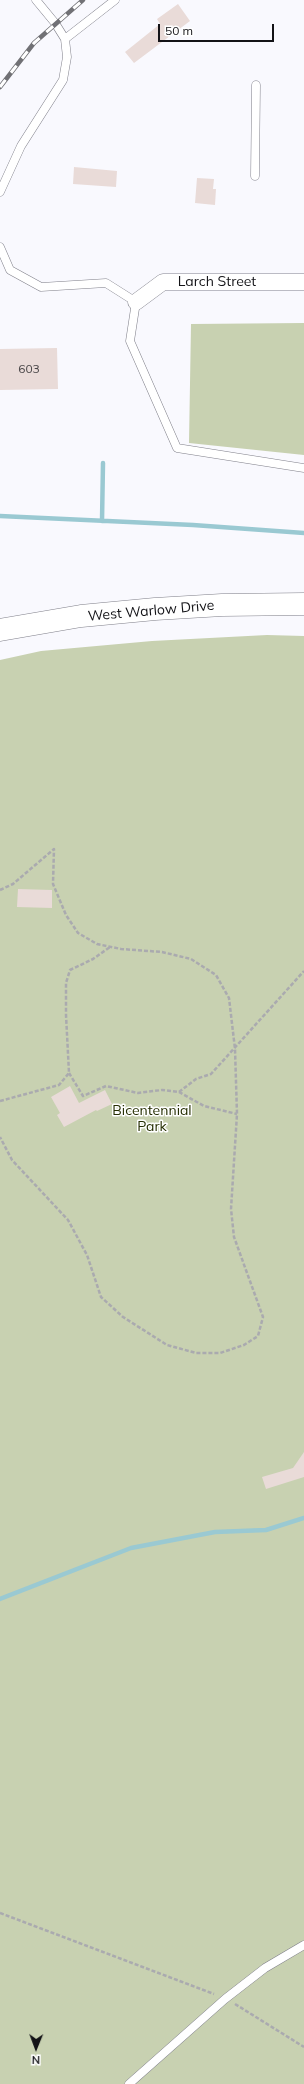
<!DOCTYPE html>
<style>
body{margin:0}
#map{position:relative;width:304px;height:2084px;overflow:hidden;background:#f9f9fe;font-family:Mulish,sans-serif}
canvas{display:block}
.north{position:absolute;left:16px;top:2028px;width:40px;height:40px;-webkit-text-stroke:3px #fff;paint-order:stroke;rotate:181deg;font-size:11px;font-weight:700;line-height:16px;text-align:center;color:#131317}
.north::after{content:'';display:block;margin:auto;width:14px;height:18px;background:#131317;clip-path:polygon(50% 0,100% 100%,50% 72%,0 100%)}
.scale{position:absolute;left:158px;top:24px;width:116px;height:18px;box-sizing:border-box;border:2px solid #131317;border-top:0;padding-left:5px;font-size:12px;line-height:14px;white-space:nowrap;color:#131317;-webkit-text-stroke:3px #fff;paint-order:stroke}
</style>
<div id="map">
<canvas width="304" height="2084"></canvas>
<div class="north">N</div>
<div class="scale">50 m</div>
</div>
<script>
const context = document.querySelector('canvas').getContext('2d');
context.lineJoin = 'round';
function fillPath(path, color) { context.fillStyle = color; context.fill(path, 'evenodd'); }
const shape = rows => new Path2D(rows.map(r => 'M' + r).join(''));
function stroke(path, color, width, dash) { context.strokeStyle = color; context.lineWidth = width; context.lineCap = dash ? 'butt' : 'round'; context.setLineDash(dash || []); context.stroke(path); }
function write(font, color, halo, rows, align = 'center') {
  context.font = font + ' Mulish,sans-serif'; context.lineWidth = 3; context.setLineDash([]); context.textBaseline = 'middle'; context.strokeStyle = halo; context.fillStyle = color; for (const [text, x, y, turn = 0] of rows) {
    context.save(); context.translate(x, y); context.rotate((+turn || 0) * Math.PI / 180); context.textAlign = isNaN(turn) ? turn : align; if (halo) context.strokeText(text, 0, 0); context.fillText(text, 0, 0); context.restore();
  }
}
fillPath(shape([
 [304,323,304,455,189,443,191,324],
 [267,635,304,636,304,2084,0,2084,0,660,41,651,152,641]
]), '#c8d1b1');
stroke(shape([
 [0,516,193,525,304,533],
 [102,521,103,463],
 [0,1599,131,1548,215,1532,266,1530,304,1518]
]), '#9ac9d2', 4.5);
fillPath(shape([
 [178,4,190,21,134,63,125,52,160,24,157,19],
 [74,167,117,171,116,187,73,184],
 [197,178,214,179,213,189,216,189,215,205,195,203],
 [57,348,58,389,0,390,0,349],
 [18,889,52,890,52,908,17,907],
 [70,1086,79,1103,105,1090,112,1104,97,1111,96,1110,64,1127,57,1115,60,1113,51,1097],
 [304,1452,304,1477,266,1489,262,1477,293,1468]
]), '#e9dbd8');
const lane = shape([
 [65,39,115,0],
 [255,176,256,85],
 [0,192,21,146,63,80,67,57,65,39,55,23,36,0],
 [0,247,10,270,41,287,106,283,136,302,130,341,177,448,304,468],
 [129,2084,225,1999,265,1968,304,1945]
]);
const street = shape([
 [136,302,163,282,304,282]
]);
const secondary = shape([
 [0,630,81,616,155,609,222,605,304,604]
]);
stroke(lane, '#7f7f89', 9);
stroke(street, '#7f7f89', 17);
stroke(secondary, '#7f7f89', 23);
stroke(shape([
 [0,890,13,884,54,849,53,884,66,915,78,933,97,944,121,949,162,952,191,959,216,975,229,998,235,1049,237,1114,231,1209,234,1237,263,1317,258,1336,244,1345,220,1353,196,1353,167,1345,123,1317,101,1297,87,1255,68,1220,12,1160,0,1137],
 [69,1073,83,1096,106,1086,138,1093,162,1090,179,1092,204,1106,237,1114],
 [179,1092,196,1079,211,1074,304,971],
 [0,1101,59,1085,69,1073,66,1015,66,983,70,970,93,959,110,947],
 [0,1913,214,1994],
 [235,2004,304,2047]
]), '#aaaaaf', 2.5, [4, 2]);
stroke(lane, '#fff', 8);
stroke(street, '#fff', 16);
stroke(secondary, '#fff', 22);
const rail = shape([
 [0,87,34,43,83,0]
]);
stroke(rail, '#717175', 4.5);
stroke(rail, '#fff', 3, [9]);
write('12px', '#484547', null, [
 ["603",29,369]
]);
write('14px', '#131317', '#fff', [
 ["Larch Street",217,282],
 ["West Warlow Drive",151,611,-5]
]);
write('14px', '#252e02', '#fff', [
 ["Bicentennial",152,1111],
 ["Park",152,1127]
]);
</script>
